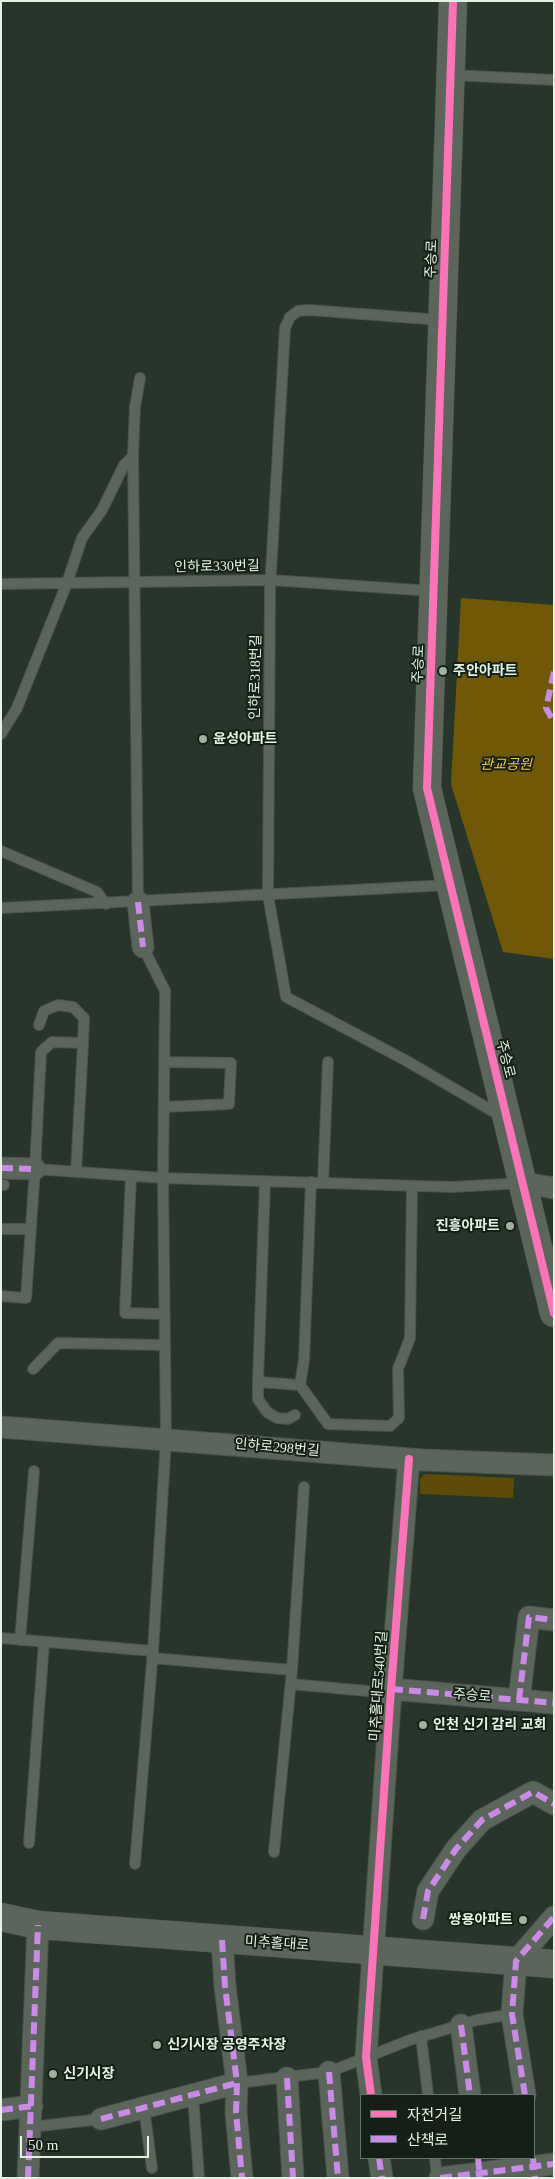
<!DOCTYPE html>
<meta charset="utf-8">
<style>
body{margin:0}
#map{position:relative;width:555px;height:2179px;overflow:hidden;background:#28352a;font-family:"Times New Roman","Noto Sans KR",serif}
canvas{display:block}
.frame{position:absolute;inset:0;border:2px solid #e4f2e5;pointer-events:none}
.legend{position:absolute;left:360px;top:2094px;width:175px;height:65px;box-sizing:border-box;background:#141f15;border:1px solid #677368;margin:0;padding:6px 9px;list-style:none;font-size:15px;color:#e4f2e5}
.legend li{display:flex;align-items:center;gap:10px;height:25px}
.legend b{width:25px;border:1px solid #677368}
.scale{position:absolute;left:20px;top:2136px;width:129px;height:22px;box-sizing:border-box;border:2px solid #e4f2e5;border-top:0;padding-left:6px;font-size:15px;line-height:18px;white-space:nowrap;color:#e4f2e5;-webkit-text-stroke:4px #141f15;paint-order:stroke}
</style>
<div id="map">
<canvas width="555" height="2179"></canvas>
<div class="frame"></div>
<ul class="legend">
<li><b style="height:6px;background:#fb73b8"></b>자전거길</li>
<li><b style="height:6px;background:#ca8be6"></b>산책로</li>
</ul>
<div class="scale">50 m</div>
</div>
<script>
const context = document.querySelector('canvas').getContext('2d');
context.lineJoin = 'round';
function fillPath(path, color) { context.fillStyle = color; context.fill(path, 'evenodd'); }
const shape = rows => new Path2D(rows.map(r => 'M' + r).join(''));
function stroke(path, color, width, dash) { context.strokeStyle = color; context.lineWidth = width; context.lineCap = dash ? 'butt' : 'round'; context.setLineDash(dash || []); context.stroke(path); }
function write(font, color, halo, rows, align = 'center') {
  context.font = font + ' "Times New Roman","Noto Sans KR",serif'; context.lineWidth = 4; context.setLineDash([]); context.textBaseline = 'middle'; context.strokeStyle = halo; context.fillStyle = color; for (const [text, x, y, turn = 0] of rows) {
    context.save(); context.translate(x, y); context.rotate((+turn || 0) * Math.PI / 180); context.textAlign = isNaN(turn) ? turn : align; if (halo) context.strokeText(text, 0, 0); context.fillText(text, 0, 0); context.restore();
  }
}
fillPath(shape([
 [425,1474,514,1478,513,1498,420,1494,420,1479]
]), '#5e4b0a');
fillPath(shape([
 [461,598,554,605,554,959,503,952,451,784]
]), '#705808');
const lane = shape([
 [452,75,554,80],
 [441,320,309,310,298,311,290,317,285,328,270,589,268,895,286,997,405,1060,501,1116],
 [1,584,271,580,432,591],
 [1,734,17,708,67,583,82,538,102,510,124,465,133,456],
 [1,851,97,892,106,904],
 [138,902,133,456,135,407,140,378],
 [1,908,450,885],
 [39,1025,44,1011,58,1005,73,1007,84,1018,83,1043],
 [164,1107,229,1104,231,1063,164,1062],
 [35,1169,41,1052,52,1042,83,1043,76,1172],
 [131,1176,125,1313,164,1314],
 [265,1181,258,1382,300,1385],
 [311,1182,304,1360,300,1385,328,1424,390,1426,399,1418,398,1369,410,1338,412,1186],
 [323,1183,328,1062],
 [1,1185,4,1185],
 [1,1229,31,1229],
 [1,1296,26,1298,35,1169,163,1178,452,1187,522,1183],
 [33,1369,58,1343,165,1345],
 [258,1382,258,1399,267,1412,277,1418,288,1419,295,1415],
 [1,1638,153,1651],
 [20,1640,34,1471],
 [152,1658,292,1670],
 [291,1684,367,1691],
 [29,1843,44,1642],
 [274,1852,292,1670,304,1487],
 [135,1864,153,1651,166,1439,163,1178,165,991,143,947],
 [421,2036,428,2095],
 [237,2083,329,2072,410,2040,477,2020,512,2014],
 [193,2095,199,2178],
 [144,2108,152,2168],
 [31,2127,101,2119],
 [435,2158,437,2178]
]);
const street = shape([
 [138,902,143,947],
 [1,1168,35,1169],
 [523,1183,554,1188],
 [1,1427,423,1460,554,1465],
 [391,1689,554,1703],
 [519,1700,529,1617,554,1620],
 [423,1919,428,1891,456,1849,482,1820,533,1792,554,1804],
 [222,1940,225,1986,237,2083,236,2112,242,2178],
 [461,2025,470,2095],
 [329,2072,338,2178],
 [287,2078,293,2178],
 [371,2095,366,2057,391,1689,409,1459],
 [525,2095,512,2014,516,1961,554,1917],
 [1,2110,32,2106],
 [101,2119,237,2083],
 [379,2158,382,2178],
 [28,2178,38,1925],
 [440,2178,554,2164]
]);
const secondary = shape([
 [453,1,427,788,554,1313],
 [1,1917,38,1925,554,1964]
]);
stroke(lane, '#485349', 12);
stroke(street, '#485349', 23);
stroke(secondary, '#485349', 29);
stroke(lane, '#5b655c', 10);
stroke(street, '#5b655c', 21);
stroke(secondary, '#5b655c', 28);
stroke(shape([
 [554,672,546,708,554,722],
 [138,902,143,947],
 [1,1168,35,1169],
 [391,1689,554,1703],
 [519,1700,529,1617,554,1620],
 [423,1919,428,1891,456,1849,482,1820,533,1792,554,1804],
 [222,1940,225,1986,237,2083,236,2112,242,2178],
 [461,2025,470,2095],
 [329,2072,338,2178],
 [287,2078,293,2178],
 [525,2095,512,2014,516,1961,554,1917],
 [1,2110,32,2106],
 [101,2119,237,2083],
 [379,2158,382,2178],
 [478,2158,480,2178],
 [533,2158,535,2178],
 [28,2178,38,1925],
 [440,2178,554,2164]
]), '#ca8be6', 6, [12, 6]);
stroke(shape([
 [453,1,427,788,554,1313],
 [371,2095,366,2057,391,1689,409,1459]
]), '#fb73b8', 8);
for (const [x, y, r, color] of [
 [443,671,5,"#a2b0a4"],
 [203,739,5,"#a2b0a4"],
 [510,1226,5,"#a2b0a4"],
 [423,1725,5,"#a2b0a4"],
 [523,1920,5,"#a2b0a4"],
 [157,2045,5,"#a2b0a4"],
 [53,2074,5,"#a2b0a4"]
]) { const dot = new Path2D(); dot.arc(x, y, r, 0, 2 * Math.PI); context.fillStyle = color; context.fill(dot); stroke(dot, '#141f15', 2); }
write('14px', '#e4f2e5', '#141f15', [
 ["주승로",432,259,-88],
 ["인하로330번길",217,567,-1],
 ["주승로",419,664,-88],
 ["인하로318번길",256,677,-89],
 ["주승로",505,1059,76],
 ["인하로298번길",277,1448,5],
 ["미추홀대로540번길",379,1686,-86],
 ["주승로",472,1696,5],
 ["미추홀대로",277,1944,4]
]);
write('bold 14px', '#e4f2e5', '#141f15', [
 ["주안아파트",453,671],
 ["윤성아파트",213,739],
 ["진흥아파트",500,1226,"right"],
 ["인천 신기 감리 교회",433,1725],
 ["쌍용아파트",513,1920,"right"],
 ["신기시장 공영주차장",167,2045],
 ["신기시장",63,2074]
], 'left');
write('italic 14px', '#fac73e', '#141f15', [
 ["관교공원",506,765]
]);
</script>
